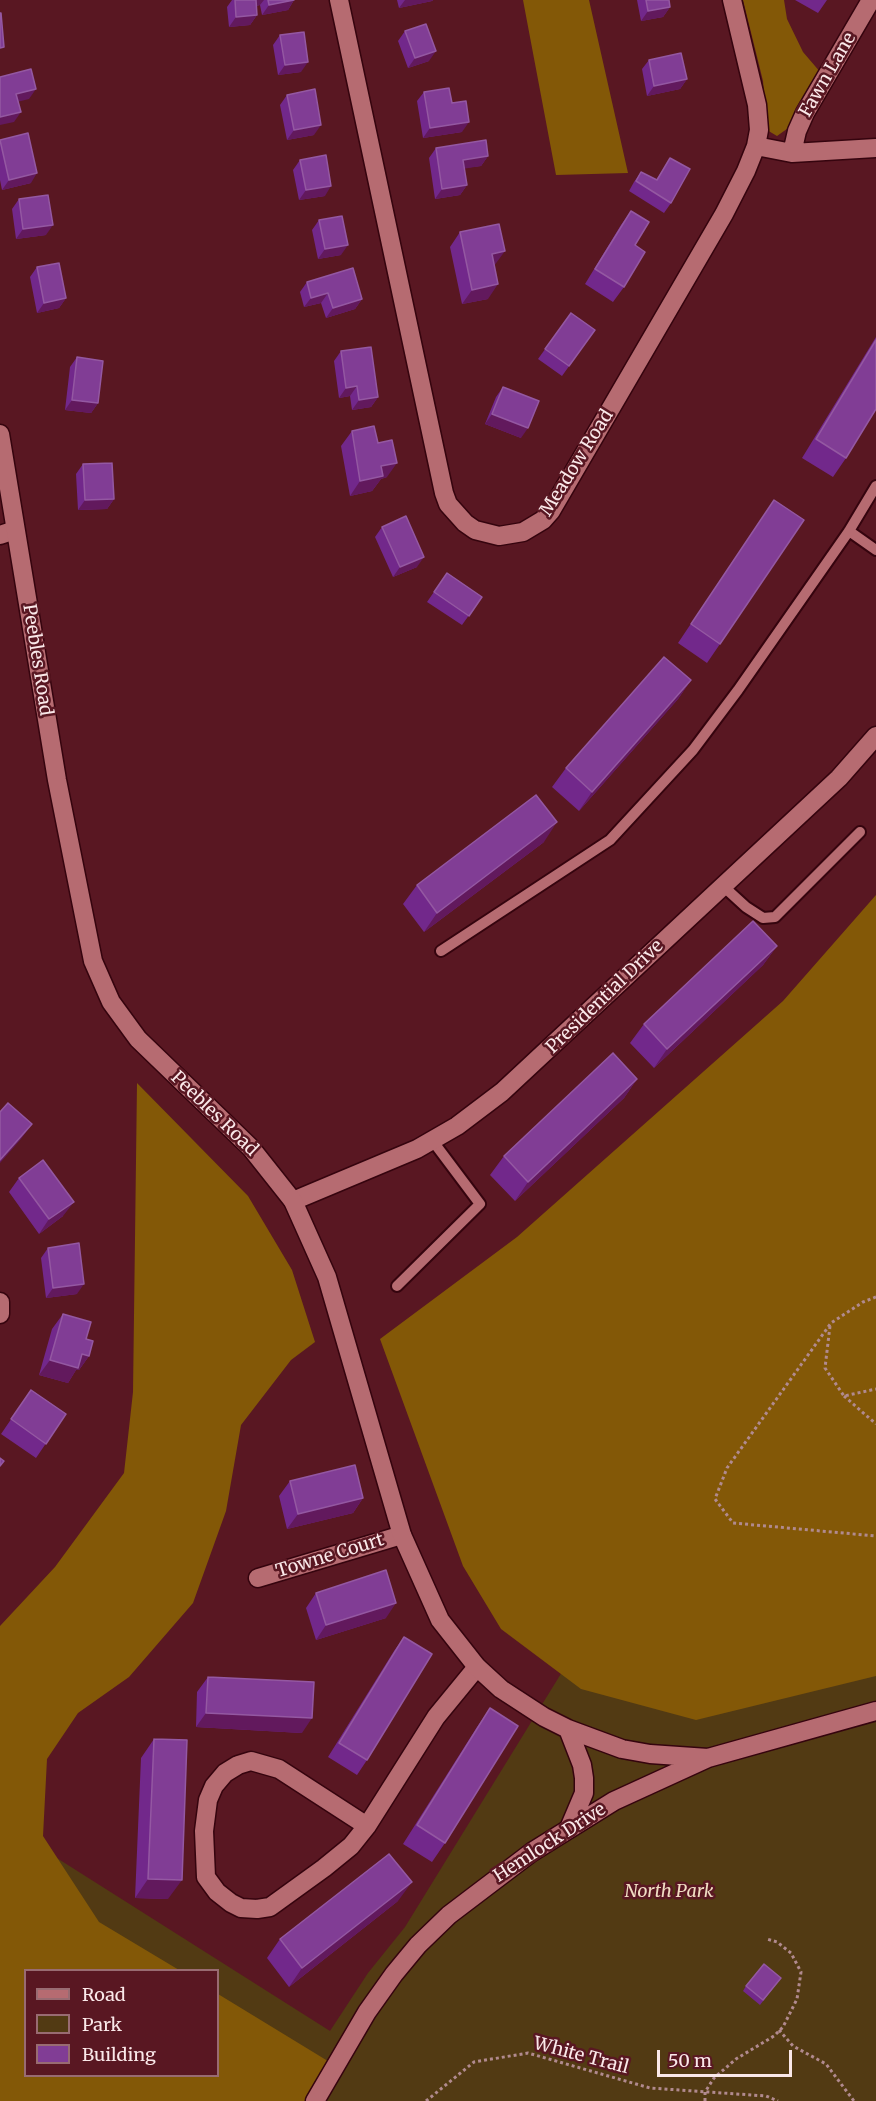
<!DOCTYPE html>
<style>
body{margin:0}
#map{position:relative;width:876px;height:2101px;overflow:hidden;background:#591722;font-family:Merriweather,serif}
canvas{display:block}
.legend{position:absolute;left:24px;top:1969px;width:195px;height:108px;box-sizing:border-box;background:#591722;border:2px solid #996b72;margin:0;padding:8px 10px;list-style:none;font-size:18px;color:#fae8e9}
.legend li{display:flex;align-items:center;gap:12px;height:30px}
.legend b{width:30px;border:2px solid #996b72}
.scale{position:absolute;left:657px;top:2050px;width:135px;height:27px;box-sizing:border-box;border:3px solid #fae8e9;border-top:0;padding-left:8px;font-size:18px;line-height:21px;white-space:nowrap;color:#fae8e9;-webkit-text-stroke:4px #591722;paint-order:stroke}
</style>
<div id="map">
<canvas width="876" height="2101"></canvas>
<ul class="legend">
<li><b style="height:8px;background:#b66b71"></b>Road</li>
<li><b style="height:16px;background:#523a13"></b>Park</li>
<li><b style="height:16px;background:#813d95"></b>Building</li>
</ul>
<div class="scale">50 m</div>
</div>
<script>
const context = document.querySelector('canvas').getContext('2d');
context.lineJoin = 'round';
function fillPath(path, color) { context.fillStyle = color; context.fill(path, 'evenodd'); }
const shape = rows => new Path2D(rows.map(r => 'M' + r).join(''));
function stroke(path, color, width, dash) { context.strokeStyle = color; context.lineWidth = width; context.lineCap = dash ? 'butt' : 'round'; context.setLineDash(dash || []); context.stroke(path); }
function write(font, color, halo, rows, align = 'center') {
  context.font = font + ' Merriweather,serif'; context.lineWidth = 5; context.setLineDash([]); context.textBaseline = 'middle'; context.strokeStyle = halo; context.fillStyle = color; for (const [text, x, y, turn = 0] of rows) {
    context.save(); context.translate(x, y); context.rotate((+turn || 0) * Math.PI / 180); context.textAlign = isNaN(turn) ? turn : align; if (halo) context.strokeText(text, 0, 0); context.fillText(text, 0, 0); context.restore();
  }
}
fillPath(shape([
 [876,1162,876,2101,0,2101,0,1822,330,2031,368,1973,405,1927],
 [26,1970,218,1970,218,2076,26,2076]
]), '#523a13');
fillPath(shape([
 [523,0,589,0,628,173,556,175],
 [743,0,784,0,787,19,803,52,821,73,791,126,777,136,767,130,763,81],
 [876,895,876,1676,696,1720,581,1689,501,1629,463,1566,380,1339,517,1237,783,1001],
 [137,1083,248,1196,292,1270,315,1342,291,1360,241,1425,226,1511,193,1603,129,1677,78,1713,47,1759,43,1836,99,1922,179,1970,26,1970,26,2076,218,2076,218,1994,336,2066,315,2101,0,2101,0,1626,55,1567,124,1473,133,1392]
]), '#835807');
const lane = shape([
 [849,531,876,550],
 [723,886,746,907,763,918,775,917,860,832],
 [441,951,610,840,693,750,738,690,849,531,876,486],
 [397,1286,480,1204,432,1140]
]);
const street = shape([
 [339,0,444,493,448,504,465,523,475,530,499,536,523,532,543,520,551,511,724,214,746,171,756,146,759,130,757,105,732,0],
 [756,146,792,153,876,148],
 [792,153,797,131,805,113,871,0],
 [0,535,15,530],
 [293,1201,417,1149,457,1126,502,1092,839,778,876,736],
 [0,1302,0,1314],
 [258,1578,402,1535],
 [367,1826,279,1769,251,1761,238,1765,225,1773,214,1786,208,1800,204,1831,206,1877,217,1892,231,1903,241,1908,257,1909,270,1907,324,1868,351,1846,367,1826,436,1717,477,1667]
]);
const secondary = shape([
 [0,434,57,780,93,961,111,1002,138,1039,251,1148,293,1201,327,1277,402,1535,440,1620,477,1667,501,1689,544,1717,568,1729,622,1749,650,1754,708,1758],
 [568,1729,582,1765,584,1778,584,1793,570,1826],
 [315,2101,367,2012,394,1974,418,1945,449,1915,532,1852,614,1801,708,1758,876,1711]
]);
stroke(lane, '#35040e', 14);
stroke(street, '#35040e', 21);
stroke(secondary, '#35040e', 21);
stroke(shape([
 [876,1297,863,1302,831,1323,727,1468,715,1499,733,1523,876,1536],
 [830,1326,825,1368,844,1396,876,1389],
 [844,1396,876,1424],
 [779,2030,793,2046,826,2064,854,2101],
 [426,2101,474,2062,528,2053,650,2088,766,2096,778,2101],
 [705,2101,705,2092,714,2078,736,2059,774,2036,783,2027,797,1999,801,1972,791,1953,777,1942,767,1939]
]), '#b18a8f', 3, [3, 3]);
stroke(lane, '#b66b71', 10);
stroke(street, '#b66b71', 18);
stroke(secondary, '#b66b71', 18);
fillPath(shape([
 [232,0,294,0,288,10,262,15,260,5,256,6,257,15,250,25,229,27,227,7],
 [397,0,433,0,432,1,399,8],
 [637,0,669,0,670,7,663,17,641,21],
 [795,0,827,0,818,13],
 [405,31,429,61,408,68,398,41],
 [280,35,301,72,278,75,273,45],
 [649,60,687,79,680,89,647,96,642,69],
 [424,92,452,103,462,132,423,138,417,101],
 [287,95,314,135,287,140,280,105],
 [0,140,31,183,2,190,0,180],
 [436,148,488,156,481,166,464,168,467,185,460,195,435,199,429,158],
 [670,158,671,203,664,213,629,191,634,182,641,172,656,180],
 [300,160,325,196,299,200,293,170],
 [19,199,46,235,16,239,12,209],
 [631,211,635,245,624,287,613,302,585,284,621,225],
 [319,220,341,255,318,259,312,230],
 [460,232,488,299,462,304,450,247],
 [37,267,66,298,59,308,37,313,30,277],
 [307,282,362,299,355,309,326,318,321,303,304,307,300,292],
 [571,313,595,330,562,376,538,359],
 [876,337,876,409,846,458,833,477,802,458],
 [341,351,378,397,371,407,352,410,350,396,339,398,334,361],
 [77,357,98,403,91,413,65,410,70,367],
 [503,387,521,438,485,424,496,397],
 [352,431,387,477,381,479,372,491,350,496,341,446],
 [83,464,114,499,107,509,78,510,76,474],
 [761,519,720,644,707,663,678,643],
 [382,527,417,567,393,577,375,537],
 [447,573,482,597,462,625,427,602],
 [691,680,678,699,579,811,552,787,566,768],
 [544,842,424,932,403,904,417,885],
 [777,946,763,965,654,1068,630,1043,644,1024],
 [637,1079,624,1098,515,1201,490,1175,504,1156],
 [19,1178,63,1216,39,1234,9,1192],
 [48,1248,77,1294,46,1298,41,1258],
 [63,1314,86,1339,89,1356,79,1370,76,1370,68,1383,39,1375,52,1329],
 [31,1390,66,1414,36,1458,1,1434],
 [290,1481,363,1498,353,1513,287,1529,279,1496],
 [316,1593,386,1618,316,1640,306,1608],
 [404,1637,367,1760,357,1775,328,1757,394,1651],
 [208,1677,302,1733,196,1727,197,1692],
 [490,1708,445,1843,432,1862,403,1844,477,1727],
 [154,1739,168,1899,135,1898,141,1758],
 [398,1901,289,1987,267,1958,280,1939],
 [781,1978,760,2005,743,1991,746,1986]
]), '#72288b');
fillPath(shape([
 [257,0,264,0,260,5,252,7],
 [294,0,288,10,262,15,269,5],
 [405,0,433,0,432,1,399,8],
 [670,7,663,17,641,21,648,11],
 [257,15,250,25,229,27,236,17],
 [436,51,429,61,408,68,415,58],
 [308,62,301,72,278,75,285,65],
 [687,79,680,89,647,96,654,86],
 [36,89,29,99,9,104,16,94],
 [21,112,14,122,0,125,0,117],
 [469,122,462,132,423,138,430,128],
 [321,125,314,135,287,140,294,130],
 [488,156,481,166,456,170,463,160],
 [37,173,31,183,2,190,9,180],
 [467,185,460,195,435,199,442,189],
 [331,186,325,196,299,200,306,190],
 [53,225,46,235,16,239,23,229],
 [348,245,341,255,318,259,325,249],
 [505,251,494,266,492,254],
 [498,284,488,299,462,304,472,290],
 [328,293,321,303,304,307,311,298],
 [66,298,59,308,37,313,44,303],
 [362,299,355,309,326,318,333,308],
 [357,386,350,396,339,398,346,388],
 [378,397,371,407,352,410,359,400],
 [72,400,98,403,91,413,65,410],
 [492,414,528,428,521,438,485,424],
 [397,463,387,477,381,479,372,491,350,496,360,481,381,466],
 [114,499,107,509,78,510,85,500],
 [424,557,417,567,393,577,400,567],
 [691,680,678,699,579,811,592,792],
 [557,822,544,842,424,932,437,913],
 [777,946,763,965,654,1068,667,1049],
 [637,1079,624,1098,515,1201,528,1182],
 [32,1124,21,1139,0,1163,0,1160],
 [74,1202,63,1216,39,1234,49,1219],
 [84,1284,77,1294,46,1298,53,1288],
 [82,1354,89,1356,79,1370,76,1370,68,1383,39,1375,50,1360],
 [363,1498,353,1513,287,1529,298,1514],
 [396,1603,386,1618,316,1640,326,1625],
 [206,1713,312,1718,302,1733,196,1727],
 [148,1879,182,1880,168,1899,135,1898],
 [412,1882,398,1901,289,1987,302,1968]
]), '#62195d');
const building = shape([
 [235,0,256,0,257,15,236,17,235,0],
 [268,0,294,0,269,5,268,0],
 [646,0,669,0,670,7,648,11,646,0],
 [0,13,1,13,4,47,0,48,0,13],
 [426,24,436,51,415,58,405,31,426,24],
 [304,32,308,62,285,65,280,35,304,32],
 [681,53,687,79,654,86,649,60,681,53],
 [31,69,36,89,16,94,21,112,0,117,0,77,31,69],
 [449,88,452,103,466,101,469,122,430,128,424,92,449,88],
 [315,89,321,125,294,130,287,95,315,89],
 [28,133,37,173,9,180,0,140,28,133],
 [486,140,488,156,463,160,467,185,442,189,436,148,486,140],
 [326,155,331,186,306,190,300,160,326,155],
 [670,158,690,169,671,203,636,181,641,172,657,180,670,158],
 [48,195,53,225,23,229,19,199,48,195],
 [631,211,649,222,635,245,645,252,624,287,595,269,631,211],
 [342,216,348,245,325,249,319,220,342,216],
 [499,224,505,251,492,254,498,284,472,290,460,232,499,224],
 [59,263,66,298,44,303,37,267,59,263],
 [353,268,362,299,333,308,328,293,311,298,307,282,353,268],
 [571,313,595,330,569,366,545,349,571,313],
 [876,340,876,409,846,458,816,439,876,340],
 [371,347,378,397,359,400,357,386,346,388,341,351,371,347],
 [77,357,103,361,98,403,72,400,77,357],
 [503,387,539,401,528,428,492,414,503,387],
 [374,426,378,443,392,440,397,463,381,466,383,476,360,481,352,431,374,426],
 [112,463,114,499,85,500,83,464,112,463],
 [774,500,804,520,720,644,691,624,774,500],
 [406,516,424,557,400,567,382,527,406,516],
 [447,573,482,597,469,616,434,592,447,573],
 [664,657,691,680,592,792,566,768,664,657],
 [536,795,557,822,437,913,417,885,536,795],
 [753,921,777,946,667,1049,644,1024,753,921],
 [613,1053,637,1079,528,1182,504,1156,613,1053],
 [8,1103,32,1124,0,1160,0,1112,8,1103],
 [43,1160,74,1202,49,1219,19,1178,43,1160],
 [79,1243,84,1284,53,1288,48,1248,79,1243],
 [63,1314,91,1322,86,1339,93,1341,89,1356,82,1354,78,1368,50,1360,63,1314],
 [31,1390,66,1414,46,1444,11,1419,31,1390],
 [0,1458,4,1461,0,1466,0,1458],
 [355,1465,363,1498,298,1514,290,1481,355,1465],
 [386,1570,396,1603,326,1625,316,1593,386,1570],
 [404,1637,432,1654,367,1760,339,1743,404,1637],
 [208,1677,314,1682,312,1718,206,1713,208,1677],
 [490,1708,518,1726,445,1843,417,1825,490,1708],
 [154,1739,187,1740,182,1880,148,1879,154,1739],
 [389,1854,412,1882,302,1968,280,1939,389,1854],
 [764,1964,781,1978,763,2000,746,1986,764,1964]
]);
fillPath(building, '#813d95');
stroke(building, '#9458a2', 1.5);
write('18px', '#fae8e9', '#591722', [
 ["Fawn Lane",828,75,-60],
 ["Meadow Road",577,463,-58],
 ["Peebles Road",37,660,81],
 ["Presidential Drive",605,997,-44],
 ["Peebles Road",214,1114,44],
 ["Towne Court",330,1556,-17],
 ["Hemlock Drive",550,1843,-33],
 ["White Trail",581,2056,15]
]);
write('italic 18px', '#f0ddc3', '#591722', [
 ["North Park",669,1892]
]);
</script>
